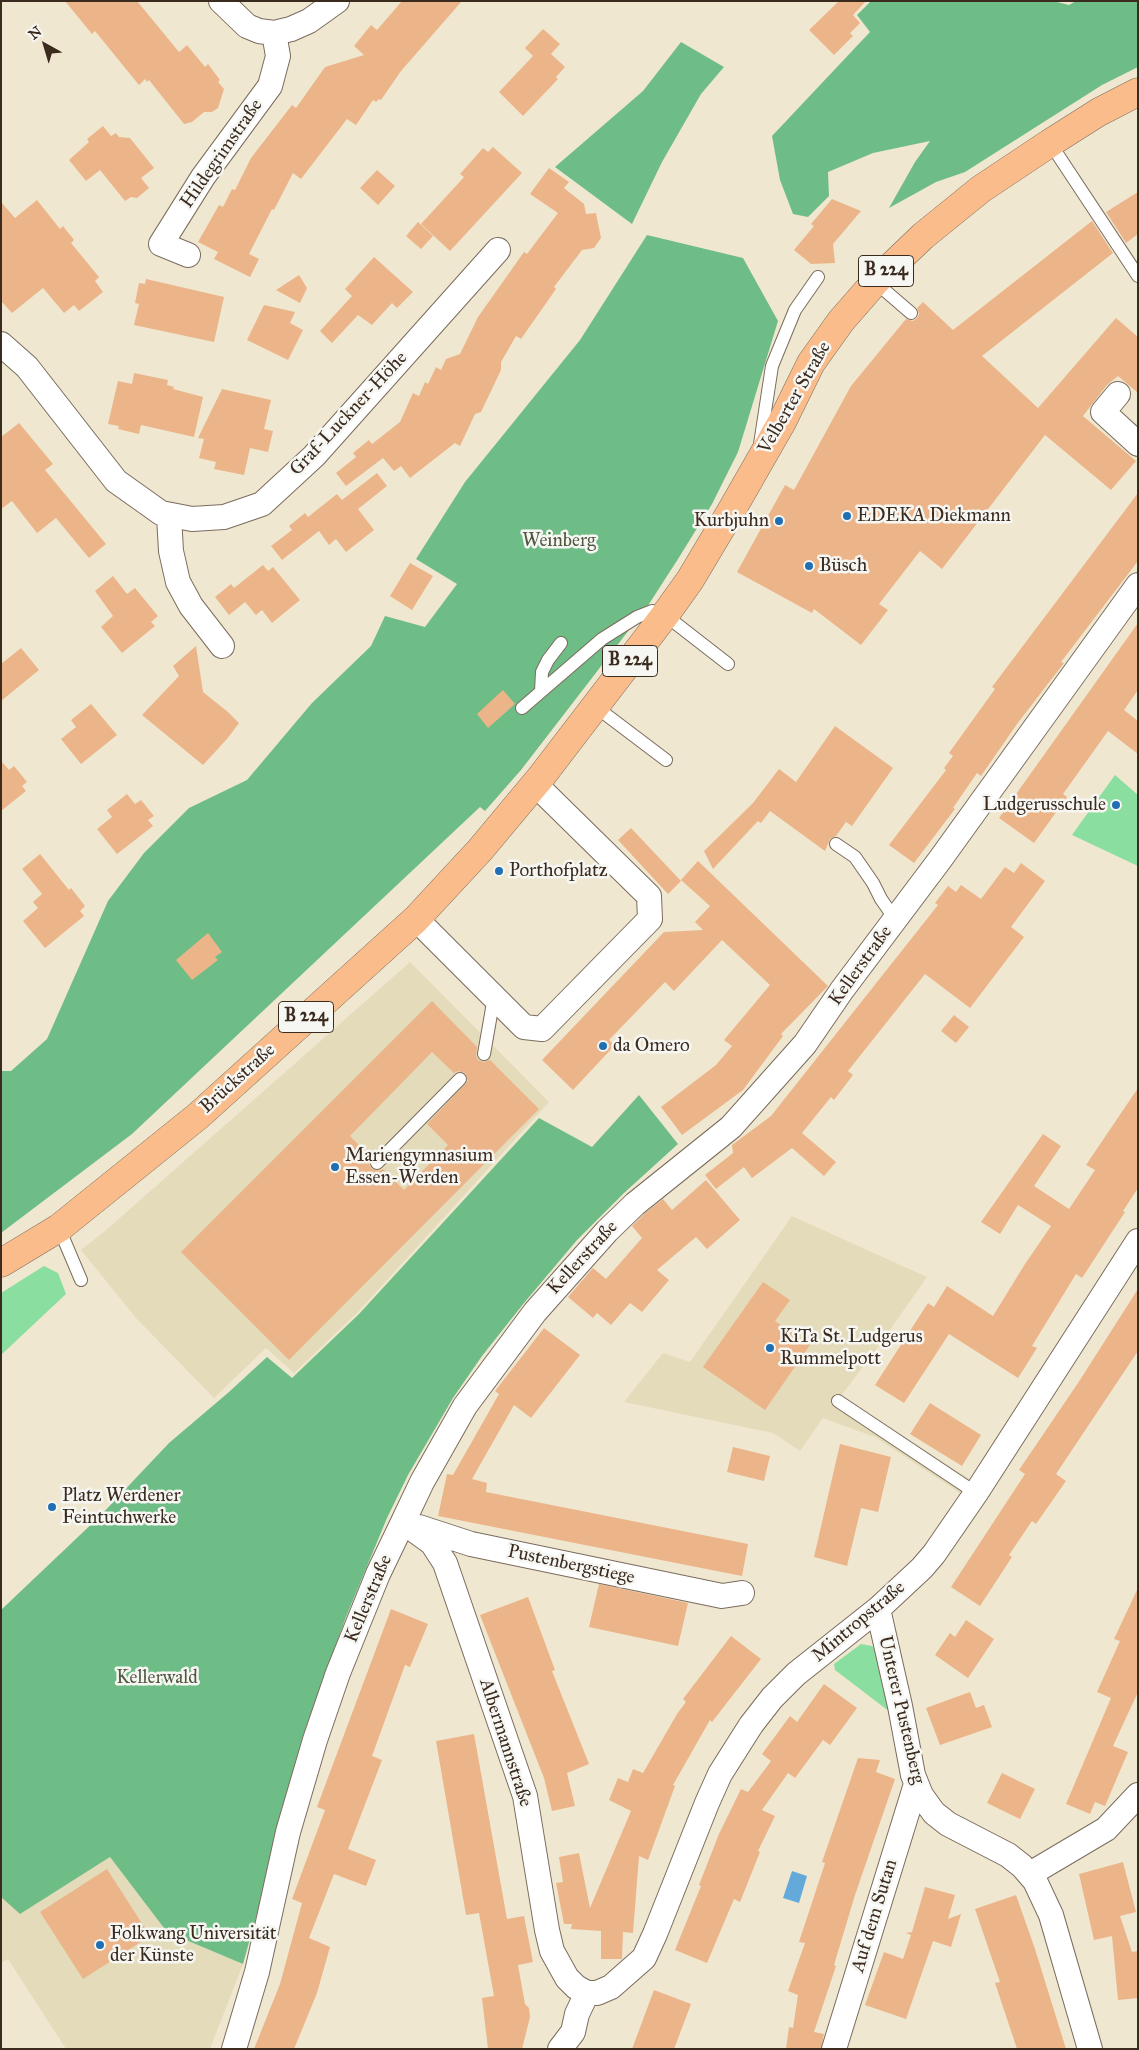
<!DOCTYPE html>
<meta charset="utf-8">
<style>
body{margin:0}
#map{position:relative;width:1139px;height:2050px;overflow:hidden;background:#f0e7d1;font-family:"IM FELL Great Primer",serif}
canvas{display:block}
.frame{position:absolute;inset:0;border:2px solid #3b2a1e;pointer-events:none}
.north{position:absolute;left:20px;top:20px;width:50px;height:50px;-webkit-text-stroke:4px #f6f6f2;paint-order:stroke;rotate:321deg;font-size:14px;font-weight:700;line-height:20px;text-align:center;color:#3b2a1e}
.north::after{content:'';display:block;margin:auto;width:18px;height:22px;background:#3b2a1e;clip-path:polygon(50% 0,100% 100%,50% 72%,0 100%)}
</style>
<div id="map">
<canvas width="1139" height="2050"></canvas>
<div class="frame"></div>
<div class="north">N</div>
</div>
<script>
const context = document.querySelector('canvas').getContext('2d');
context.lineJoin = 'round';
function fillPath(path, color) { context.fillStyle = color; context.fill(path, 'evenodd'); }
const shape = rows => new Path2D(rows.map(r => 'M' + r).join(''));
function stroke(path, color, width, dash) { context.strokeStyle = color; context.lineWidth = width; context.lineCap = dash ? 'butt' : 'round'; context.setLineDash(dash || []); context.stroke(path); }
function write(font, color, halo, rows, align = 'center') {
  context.font = font + ' "IM FELL Great Primer",serif'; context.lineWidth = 5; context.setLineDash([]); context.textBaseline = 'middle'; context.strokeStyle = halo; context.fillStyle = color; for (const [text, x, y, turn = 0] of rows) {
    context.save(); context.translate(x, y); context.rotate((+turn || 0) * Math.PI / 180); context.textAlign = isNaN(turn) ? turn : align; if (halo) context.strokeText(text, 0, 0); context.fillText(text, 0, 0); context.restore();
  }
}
fillPath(shape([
 [410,962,549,1102,357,1313,294,1373,266,1348,214,1398,136,1318,81,1250,105,1231],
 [792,1216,927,1277,878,1347,841,1396,969,1479,960,1493,875,1437,823,1418,800,1451,773,1433,624,1402,663,1353,690,1362],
 [110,1857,167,1932,243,1964,210,2049,66,2049,8,1959,1,1963,1,1897,20,1913]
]), '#e4dbba');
fillPath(shape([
 [1115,775,1138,795,1138,866,1072,835],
 [44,1266,58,1273,66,1294,1,1355,1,1293],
 [861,1644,872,1646,879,1654,894,1715,835,1670,834,1664]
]), '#8adea0');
fillPath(shape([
 [871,1,1053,1,1069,5,1076,1,1138,1,1138,67,1102,85,965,172,936,182,889,208,915,162,930,141,873,153,828,172,829,196,808,217,793,214,780,180,772,136,870,32,857,15],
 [681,42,724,67,701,94,662,162,632,224,555,167,643,91],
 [647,235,743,258,778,321,738,452,712,504,678,559,649,604,521,770,485,811,480,807,132,1134,1,1233,1,1071,11,1071,47,1039,108,901,144,853,189,808,247,780,312,703,371,646,385,616,425,627,457,584,416,559,465,482,580,340],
 [639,1095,678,1144,624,1193,577,1240,524,1303,482,1356,453,1398,408,1475,387,1518,346,1617,303,1736,276,1829,258,1910,243,1964,167,1932,110,1857,20,1914,1,1897,1,1610,100,1516,169,1443,229,1392,267,1357,292,1378,359,1314,539,1118,592,1147]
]), '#6fbd86');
fillPath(shape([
 [792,1871,807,1876,799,1903,783,1898]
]), '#63aada');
fillPath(shape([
 [65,1,137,1,179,52,187,45,205,67,208,64,220,80,218,82,224,89,218,108,212,112,204,112,192,122,184,124,149,80,147,82,145,79,139,85,95,31,92,34],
 [402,1,462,1,401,71,381,100,379,99,376,102,373,100,356,125,347,119,301,179,293,173,274,210,272,209,249,254,259,259,250,277,214,259,218,252,198,242,219,205,223,207,232,189,235,190,251,158,292,105,296,108,325,67,364,55,354,46,371,25,377,30],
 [839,1,866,1,853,15,860,23,850,33,853,36,834,55,809,30],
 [543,29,560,44,551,54,565,67,556,77,558,79,523,116,499,92,533,56,525,48],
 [103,126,111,136,116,133,119,137,130,138,154,168,141,178,149,188,137,198,131,197,125,201,100,170,86,181,69,160,89,142,87,139],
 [493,147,522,173,450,251,421,224,464,177,460,174,483,148,488,152],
 [549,168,569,182,564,188,584,204,586,214,596,213,601,238,594,248,582,250,554,287,556,289,521,339,516,336,501,362,501,370,481,412,475,414,460,446,455,443,410,478,401,466,394,471,383,458,346,486,336,473,356,457,353,453,369,440,372,444,400,422,413,393,419,396,425,382,428,384,436,367,441,370,446,359,460,354,478,317,524,252,527,254,558,213,530,194],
 [377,170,395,186,378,205,360,188],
 [1138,192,1138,234,1126,243,1106,212],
 [832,199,861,211,833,244,835,263,811,264,794,250,814,226,811,224],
 [37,200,60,229,63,226,74,240,71,243,99,277,95,281,103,292,79,311,74,305,64,313,43,288,12,313,1,301,1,202,15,218],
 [1092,221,1113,253,982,356,1038,408,1116,318,1138,337,1138,393,1118,376,1107,385,1083,416,1136,461,1111,490,1045,435,942,569,920,551,879,604,888,610,861,645,814,609,812,613,737,572,785,485,794,490,851,386,906,319,913,321,917,318,919,314,917,308,923,302,953,330],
 [418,222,433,236,421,249,406,236],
 [374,257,413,292,397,308,392,303,372,325,358,315,332,343,320,331,352,296,345,289],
 [299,275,307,288,300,303,276,290],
 [146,279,224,297,214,342,134,325,139,304,135,303,139,283,145,284],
 [264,305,295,312,290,323,303,330,288,360,247,340],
 [134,373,168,380,167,385,174,387,173,389,203,397,194,437,141,425,139,434,118,429,119,426,108,424,118,381,132,384],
 [222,389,271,400,264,429,273,431,268,452,250,448,244,475,214,469,216,462,199,458,204,439,198,438],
 [19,423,53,464,45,470,106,544,89,558,56,518,37,533,12,501,1,509,1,437],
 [377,473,387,486,358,509,374,530,346,552,336,539,329,545,319,531,282,560,271,546,292,530,289,526,305,513,308,517,337,494,342,500],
 [1138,493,1138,561,1061,662,1064,663,1017,724,981,776,977,773,953,808,955,809,914,863,889,845,946,770,944,768,953,756,949,753,995,689,992,687],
 [410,563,433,576,412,610,390,596],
 [263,565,268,571,273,567,300,600,272,623,262,610,256,615,245,602,229,615,215,597,231,584,234,588],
 [113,576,127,594,135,588,158,616,151,622,155,626,122,653,101,627,113,616,95,591],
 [1138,623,1138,690,1124,710,1138,721,1138,754,1108,731,1063,794,1067,797,1034,843,999,818],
 [196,646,203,692,228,712,239,723,227,739,203,765,142,715,179,676,173,666],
 [21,648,39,670,1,701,1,664],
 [503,690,515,704,488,728,477,714],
 [91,704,117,735,81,764,61,739,76,727,71,720],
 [835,726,893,768,852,826,846,822,836,836,830,839,825,851,770,811,761,823,758,821,713,869,704,851,753,803,779,769,796,782],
 [1,761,9,770,14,766,27,782,22,786,26,791,1,811],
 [127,794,135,804,141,800,154,816,148,820,153,826,117,854,97,829,112,817,107,810],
 [631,828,681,881,668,894,618,840],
 [40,854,69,890,71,888,85,906,80,911,84,916,45,948,23,921,38,908,33,902,42,894,22,869],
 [698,861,828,986,781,1034,783,1036,743,1090,682,1135,661,1107,716,1065,732,1046,724,1040,770,985,722,940,674,991,665,982,609,1040,615,1045,573,1090,542,1060,664,932,703,930,695,922,710,906,681,880],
 [1021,863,1045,881,1011,927,1024,937,970,1008,925,974,848,1071,853,1075,834,1100,831,1097,802,1133,836,1162,824,1176,792,1148,752,1178,744,1167,716,1189,705,1175,733,1153,732,1145,771,1116,938,905,935,903,948,886,956,892,961,885,981,899,1005,867,1014,873],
 [208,933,222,952,215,957,218,960,192,980,176,960],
 [432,1001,477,1047,476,1056,478,1060,483,1062,490,1060,539,1109,289,1360,181,1252],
 [432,1052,454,1073,458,1071,465,1073,468,1081,427,1124,448,1145,404,1190,383,1169,379,1171,372,1169,369,1165,371,1157,350,1136],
 [954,1015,969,1027,956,1043,941,1031],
 [1138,1088,1138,1188,1123,1211,1125,1212,1082,1278,1076,1274,1032,1346,1037,1348,1018,1378,949,1334,904,1403,875,1385,928,1303,934,1307,947,1286,993,1316,1025,1264,1051,1226,1018,1205,1000,1234,981,1222,1043,1134,1061,1146,1034,1186,1069,1209,1095,1170,1086,1165],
 [706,1180,740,1220,707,1249,696,1237,657,1270,669,1280,642,1312,630,1303,611,1325,597,1313,593,1318,568,1297,593,1268,606,1279,642,1238,632,1226,644,1214,663,1199,672,1210],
 [763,1282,790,1300,775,1321,810,1345,765,1410,703,1367],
 [1138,1289,1138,1351,1056,1474,1066,1481,1036,1524,1032,1521,1009,1555,1012,1557,980,1606,951,1587,1025,1474,1019,1470,1078,1383],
 [544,1328,580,1355,531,1418,514,1405,472,1479,487,1483,486,1492,748,1544,742,1576,438,1516,447,1474,453,1475,499,1394,495,1391],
 [930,1403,981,1435,962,1466,910,1434],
 [840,1444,891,1457,878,1512,861,1508,847,1566,814,1557],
 [733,1447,770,1456,764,1481,727,1472],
 [599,1584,688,1603,678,1646,589,1627],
 [1138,1588,1138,1692,1113,1746,1128,1752,1105,1806,1095,1802,1090,1814,1066,1804,1111,1698,1097,1692,1120,1641,1114,1639],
 [528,1597,555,1670,552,1671,589,1764,567,1773,575,1806,552,1811,544,1778,480,1615],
 [391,1609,428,1624,410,1667,405,1665,372,1756,382,1760,348,1849,376,1860,366,1886,334,1874,309,1938,330,1947,317,1993,294,2049,254,2049,280,1984,302,1903,292,1899,325,1810,317,1807],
 [966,1620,994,1639,968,1678,935,1655,950,1633,955,1637],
 [731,1636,761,1659,712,1722,710,1720,673,1785,675,1786,648,1860,639,1856,633,1933,623,1932,622,1959,601,1959,601,1931,571,1929,572,1924,564,1924,556,1883,563,1882,559,1857,579,1853,590,1908,631,1811,609,1800,618,1778,628,1782,633,1769,643,1773,677,1714,686,1702,683,1699],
 [824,1684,857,1708,830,1745,823,1740,795,1778,788,1773,762,1810,775,1816,758,1851,760,1852,740,1902,734,1899,707,1963,675,1950,701,1886,699,1885,719,1834,741,1789,748,1792,771,1761,762,1754,790,1716,797,1722],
 [970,1692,976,1708,984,1705,992,1727,940,1745,926,1708],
 [474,1734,507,1919,524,1916,533,1962,518,1965,525,2004,529,2008,530,2017,522,2049,488,2049,482,1998,494,1996,479,1913,466,1915,436,1741],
 [858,1758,880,1760,876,1772,895,1779,855,1895,834,1965,836,1966,814,2032,824,2034,821,2049,786,2049,789,2027,793,2028,798,1995,788,1991,805,1943,799,1942,825,1863,822,1862],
 [1002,1773,1035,1789,1020,1819,987,1803],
 [1123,1862,1136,1912,1120,1916,1132,1952,1138,1951,1138,1998,1118,2000,1112,1936,1094,1940,1079,1874],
 [107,1869,150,1936,83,1979,40,1912],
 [925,1887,955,1895,948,1919,961,1914,951,1947,933,1941,906,2019,865,2005,884,1952,903,1959,911,1935,906,1933,912,1932],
 [1016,1895,1035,1949,1066,2049,1017,2049,995,1983,1000,1982,975,1909],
 [654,1990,691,2004,674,2049,632,2049]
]), '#ebb589');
const lane = shape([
 [1050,143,1138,276],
 [875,282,911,313],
 [760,444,772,366,795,310,818,277],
 [541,691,542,672,548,660,561,643],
 [596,707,666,760],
 [522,708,602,639,637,617,652,611,665,615,728,664],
 [836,844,855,857,873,883,881,899,895,919],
 [484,1054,494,997],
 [377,1163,460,1079],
 [59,1228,81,1280],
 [838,1401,976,1493]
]);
const street = shape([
 [221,1,247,26,259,31,274,33,291,29,309,21,337,1],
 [188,255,161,244,203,177,270,86,278,56,274,33],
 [1,344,27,367,116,481,161,513,192,519,224,517,262,504,314,456,498,250],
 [1118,394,1103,412,1138,444],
 [169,516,171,551,178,582,191,606,222,646],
 [416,919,524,1027,542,1029,650,919,649,896,535,784],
 [403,1522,432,1543,445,1563,525,1796,547,1930,552,1951,567,1978,576,1987,587,1993,577,2014,573,2032,560,2049],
 [419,1527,471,1544,722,1596,742,1593],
 [878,1609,900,1706,913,1775,921,1795,934,1813,948,1824,1008,1855,1022,1866,1035,1881,1051,1915,1090,2049],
 [1030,1874,1106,1829,1138,1795],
 [587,1993,597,1993,611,1987,644,1958,655,1934,707,1803,720,1774,751,1725,772,1698,796,1674,878,1609,922,1568,934,1554,976,1493,1138,1241],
 [234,2049,257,1972,288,1832,315,1740,338,1673,378,1574,403,1522,422,1482,465,1406,535,1312,607,1231,635,1204,731,1127,805,1044,842,990,939,861,1138,585],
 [834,2049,916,1784]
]);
const primary = shape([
 [1,1263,59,1228,198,1116,416,919,480,850,541,777,665,615,690,580,730,513,782,422,811,363,841,321,875,282,923,236,981,189,1050,143,1099,112,1138,92]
]);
stroke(lane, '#7a6c5d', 14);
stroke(street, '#7a6c5d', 26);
stroke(primary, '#7a6c5d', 29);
stroke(lane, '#fff', 12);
stroke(street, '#fff', 24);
stroke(primary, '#f9bc8a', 28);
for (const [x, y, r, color] of [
 [847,516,5,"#1f6fb2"],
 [779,521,5,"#1f6fb2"],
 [809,566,5,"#1f6fb2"],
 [1116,805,5,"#1f6fb2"],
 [499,871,5,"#1f6fb2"],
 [603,1046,5,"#1f6fb2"],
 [335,1167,5,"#1f6fb2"],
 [770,1348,5,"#1f6fb2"],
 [52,1507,5,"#1f6fb2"],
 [100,1945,5,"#1f6fb2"]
]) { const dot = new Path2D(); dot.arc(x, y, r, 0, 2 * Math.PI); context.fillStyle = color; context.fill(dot); stroke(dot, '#f6f6f2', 2); }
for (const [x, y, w] of [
 [886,271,55],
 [630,661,55],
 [306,1017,55]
]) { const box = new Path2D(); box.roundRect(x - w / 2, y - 15.5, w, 31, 4); context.fillStyle = '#f6f6f2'; context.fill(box); stroke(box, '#3b2a1e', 1); }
write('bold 18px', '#3b2a1e', null, [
 ["B 224",886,271],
 ["B 224",630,661],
 ["B 224",306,1017]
]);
write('19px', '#3b2a1e', '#f6f6f2', [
 ["Hildegrimstraße",222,154,-55],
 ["Velberter Straße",795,398,-60],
 ["Graf-Luckner-Höhe",349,414,-47],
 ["Kellerstraße",861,966,-54],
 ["Brückstraße",238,1079,-42],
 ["Kellerstraße",583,1258,-47],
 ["Pustenbergstiege",571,1565,12],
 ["Kellerstraße",369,1599,-67],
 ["Mintropstraße",859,1622,-40],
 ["Unterer Pustenberg",901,1710,77],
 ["Albermannstraße",505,1743,72],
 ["Auf dem Sutan",875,1916,-73]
]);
write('19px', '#3b2a1e', '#f6f6f2', [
 ["EDEKA Diekmann",857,516],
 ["Kurbjuhn",769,521,"right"],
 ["Büsch",819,566],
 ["Ludgerusschule",1106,805,"right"],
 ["Porthofplatz",509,871],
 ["da Omero",613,1046],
 ["Mariengymnasium",345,1156],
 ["Essen-Werden",345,1178],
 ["KiTa St. Ludgerus",780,1337],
 ["Rummelpott",780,1359],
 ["Platz Werdener",62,1496],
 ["Feintuchwerke",62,1518],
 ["Folkwang Universität",110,1934],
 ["der Künste",110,1956]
], 'left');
write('19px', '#4f573e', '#f6f6f2', [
 ["Weinberg",559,541],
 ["Kellerwald",157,1678]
]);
</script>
